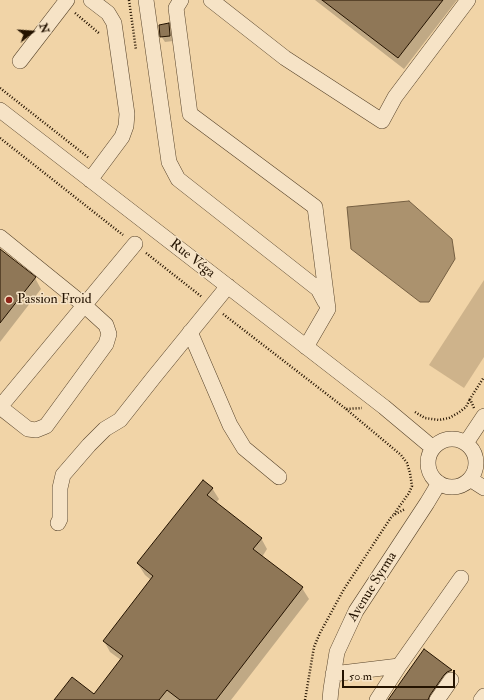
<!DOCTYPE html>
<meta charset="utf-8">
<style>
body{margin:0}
#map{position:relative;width:484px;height:700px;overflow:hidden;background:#f1d4a7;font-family:"IM FELL Double Pica",serif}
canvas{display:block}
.north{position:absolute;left:12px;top:12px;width:40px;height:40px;-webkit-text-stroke:3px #f6e3c6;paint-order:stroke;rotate:73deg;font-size:11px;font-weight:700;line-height:16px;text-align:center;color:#241300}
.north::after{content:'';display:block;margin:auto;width:14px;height:18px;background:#241300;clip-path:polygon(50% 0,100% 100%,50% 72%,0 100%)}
.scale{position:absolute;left:342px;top:670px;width:113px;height:18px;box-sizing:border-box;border:2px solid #241300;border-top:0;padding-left:5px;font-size:12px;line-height:14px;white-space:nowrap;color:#241300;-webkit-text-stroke:3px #f6e3c6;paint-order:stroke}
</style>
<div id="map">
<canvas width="484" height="700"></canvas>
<div class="north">N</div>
<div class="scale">50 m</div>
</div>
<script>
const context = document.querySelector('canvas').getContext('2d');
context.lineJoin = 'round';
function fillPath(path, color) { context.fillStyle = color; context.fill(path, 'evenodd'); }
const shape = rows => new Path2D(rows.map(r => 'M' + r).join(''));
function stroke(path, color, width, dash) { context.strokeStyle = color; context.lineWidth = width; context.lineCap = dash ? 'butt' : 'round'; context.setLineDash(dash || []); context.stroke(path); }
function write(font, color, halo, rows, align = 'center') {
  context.font = font + ' "IM FELL Double Pica",serif'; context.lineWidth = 3; context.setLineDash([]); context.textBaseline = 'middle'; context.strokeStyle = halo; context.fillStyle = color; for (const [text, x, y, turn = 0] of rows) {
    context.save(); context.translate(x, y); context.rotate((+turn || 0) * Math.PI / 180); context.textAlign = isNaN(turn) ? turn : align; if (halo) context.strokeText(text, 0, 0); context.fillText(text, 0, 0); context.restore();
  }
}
fillPath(shape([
 [484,280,484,357,464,388,429,365]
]), '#ceb38b');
const water = shape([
 [409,201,452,239,455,259,429,302,420,302,351,249,347,207,409,201]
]);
fillPath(water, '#ab926e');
stroke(water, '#755f42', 1);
fillPath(shape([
 [315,0,457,0,404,69],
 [168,24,172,30,173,41,165,42,161,36],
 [0,250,35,278,41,289,0,342],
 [212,488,219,499,216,503,261,538,267,549,262,557,302,588,309,599,231,700,55,700,94,695,121,660,110,652,104,641,151,580,145,575,138,564],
 [424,651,451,671,457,681,440,700,389,700]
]), '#0003');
const building = shape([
 [322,0,443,0,398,58,322,0],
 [169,23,170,36,160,37,159,25,169,23],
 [0,249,36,277,0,323,0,249],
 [203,480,213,488,207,495,262,538,253,549,303,587,216,700,180,700,167,690,159,700,54,700,72,677,94,694,123,656,103,641,153,576,137,563,203,480],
 [424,649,452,670,447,672,444,675,430,695,428,700,388,700,424,649]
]);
fillPath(building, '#8f7757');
stroke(building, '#241300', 1);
const minor = shape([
 [146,0,169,162,178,179,318,289,325,302],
 [181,0,176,8,190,114,315,207,328,309,306,347],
 [211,0,285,58,382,121,395,97,468,0],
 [20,61,67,0],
 [0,110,384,407,433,448],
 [90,180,122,137,126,126,127,114,114,23,108,13,91,0],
 [0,237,84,305,106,325,109,334,106,344,46,426,36,430,28,429,0,407],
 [190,332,230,425,244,448,279,477],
 [0,407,135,244],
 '428 463a24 24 0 1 1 48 0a24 24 0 1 1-48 0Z',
 [466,443,484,416],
 [470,479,484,488],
 [58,523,60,519,60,488,63,475,89,445,105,429,120,420,154,377,228,286],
 [333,674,399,666,461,578],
 [330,700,331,689,337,652,356,611,427,503,439,483],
 [377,700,399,666],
 [437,700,451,680],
 [481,700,484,696]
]);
stroke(minor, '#57432a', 16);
stroke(shape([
 [129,0,136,50],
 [75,13,100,34],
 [0,88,89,158],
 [0,138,123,235],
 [146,253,202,297],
 [223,314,346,409,362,408],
 [474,408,470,399,484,377],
 [346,409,401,455,407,463,410,473,412,486,409,493,394,514],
 [415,412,425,418,439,420,449,418,458,413,466,407,470,399],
 [305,700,314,647,320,633,344,589,392,516,405,509]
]), '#241300', 2.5, [1, 2]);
stroke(minor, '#f6e3c6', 15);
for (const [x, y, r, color] of [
 [9,300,4,"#8f2418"]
]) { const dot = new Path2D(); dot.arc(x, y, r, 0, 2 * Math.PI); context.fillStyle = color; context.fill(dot); stroke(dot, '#f6e3c6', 1.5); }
write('14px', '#241300', '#f6e3c6', [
 ["Rue Véga",192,259,38],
 ["Avenue Syrma",373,587,-58]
]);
write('14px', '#241300', '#f6e3c6', [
 ["Passion Froid",17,300]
], 'left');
</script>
